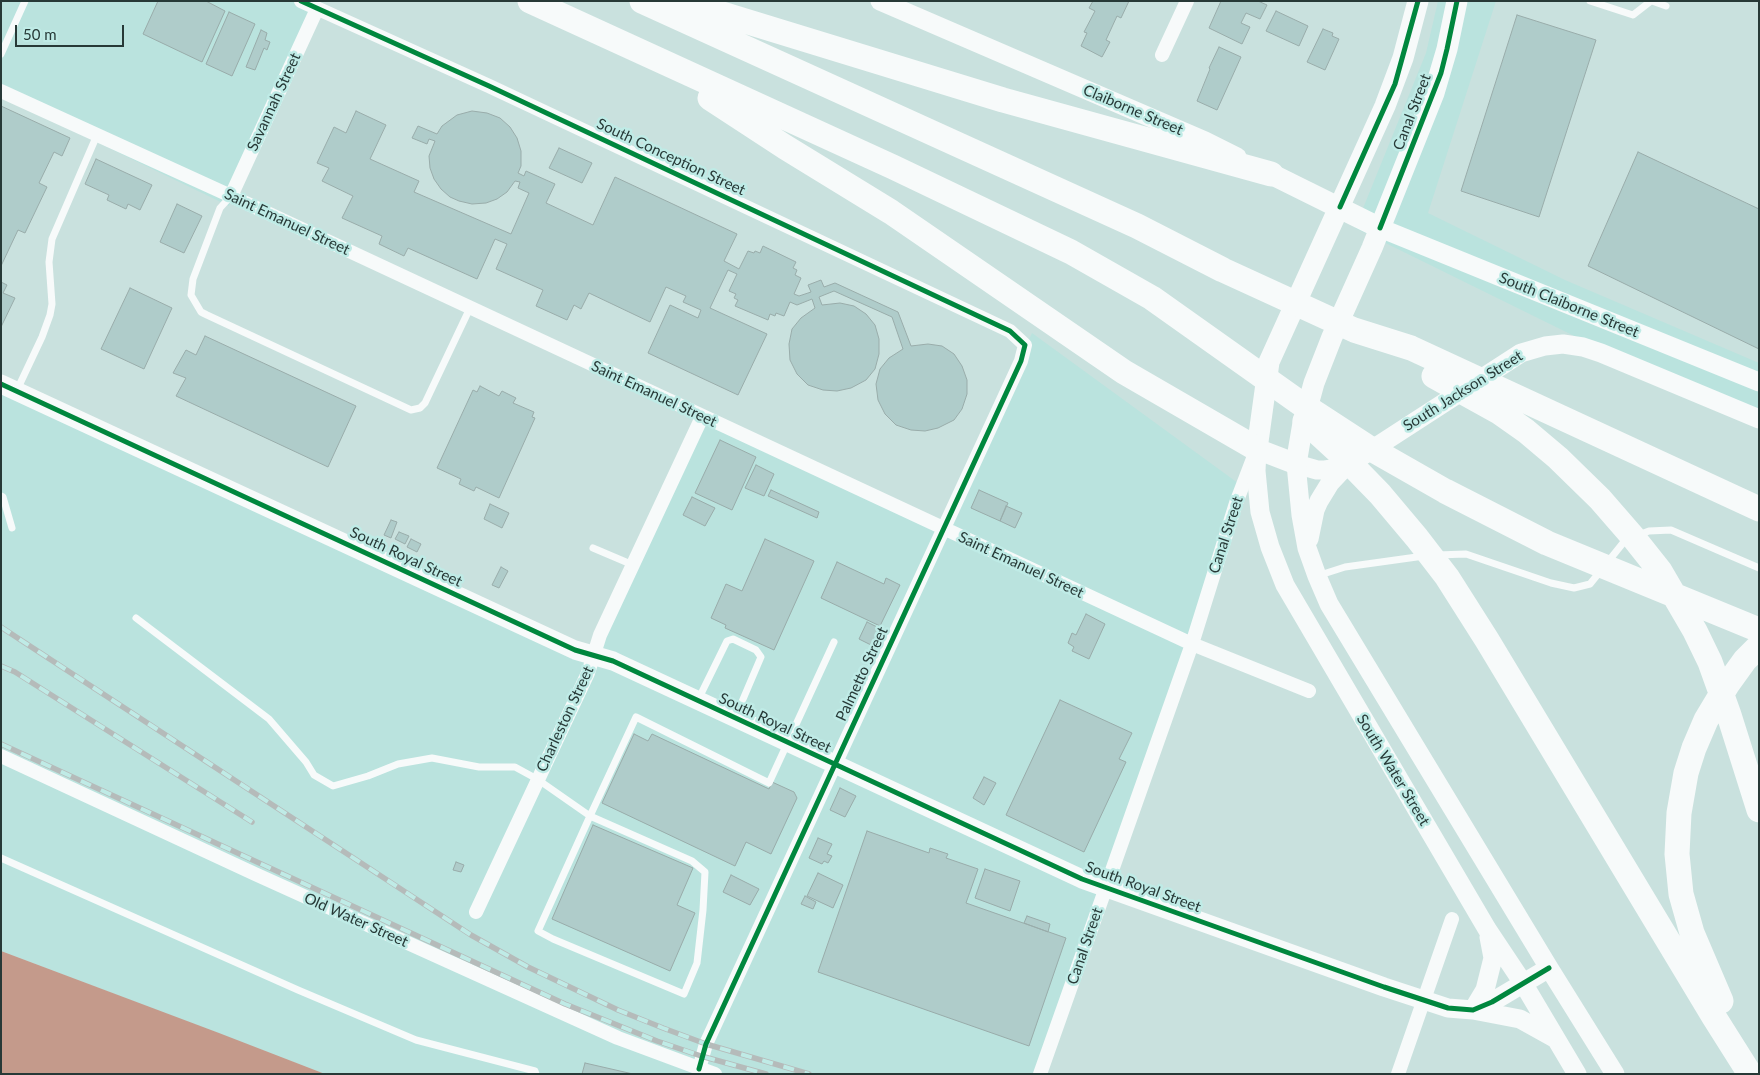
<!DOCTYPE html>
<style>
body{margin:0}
#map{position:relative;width:1760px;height:1075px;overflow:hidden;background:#c9e1de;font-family:Lato,sans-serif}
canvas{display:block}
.frame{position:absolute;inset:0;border:2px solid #273937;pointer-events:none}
.scale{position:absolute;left:15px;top:25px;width:109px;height:22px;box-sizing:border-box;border:2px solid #273937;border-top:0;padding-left:6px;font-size:15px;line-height:18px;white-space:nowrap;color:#273937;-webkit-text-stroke:4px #bfebe6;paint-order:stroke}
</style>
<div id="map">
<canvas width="1760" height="1075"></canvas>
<div class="frame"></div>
<div class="scale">50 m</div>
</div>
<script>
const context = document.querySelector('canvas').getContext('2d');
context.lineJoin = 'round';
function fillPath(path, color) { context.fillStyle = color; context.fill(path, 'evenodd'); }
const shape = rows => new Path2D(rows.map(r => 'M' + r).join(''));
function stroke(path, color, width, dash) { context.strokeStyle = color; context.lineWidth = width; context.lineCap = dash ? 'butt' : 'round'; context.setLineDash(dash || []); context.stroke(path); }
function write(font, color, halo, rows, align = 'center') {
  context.font = font + ' Lato,sans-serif'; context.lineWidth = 5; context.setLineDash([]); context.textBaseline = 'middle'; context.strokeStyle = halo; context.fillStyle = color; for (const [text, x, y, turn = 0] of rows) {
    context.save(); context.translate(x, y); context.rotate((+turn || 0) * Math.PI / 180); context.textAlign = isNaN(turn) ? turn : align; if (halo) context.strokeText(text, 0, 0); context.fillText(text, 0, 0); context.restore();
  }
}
fillPath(shape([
 [1,1,323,1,229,206,1,96],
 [1438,1,1496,1,1428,213,1565,280,1759,363,1759,427,1355,228,1426,53],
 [1032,333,1242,486,1042,1074,325,1074,1,951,1,383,593,655,702,417,943,528]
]), '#bae3de');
fillPath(shape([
 [1,951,219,1033,325,1074,1,1074]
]), '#c49a8b');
const building = shape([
 [158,1,206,1,225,11,202,62,143,34,158,1],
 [1093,1,1129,1,1121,18,1117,16,1106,40,1110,42,1102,57,1081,46,1087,33,1084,32,1095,11,1089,8,1093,1],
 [1221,1,1258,1,1267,5,1260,19,1246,13,1241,23,1250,27,1242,44,1209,28,1221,1],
 [1276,11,1308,26,1299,46,1266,31,1276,11],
 [229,12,255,24,232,76,206,64,229,12],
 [1517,15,1596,40,1539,217,1461,191,1517,15],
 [1323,29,1333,33,1332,36,1339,39,1325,70,1307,62,1323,29],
 [261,30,267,33,265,40,270,42,267,50,264,48,255,70,246,67,261,30],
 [1219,47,1241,57,1217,110,1197,101,1210,69,1209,68,1219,47],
 [1,106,70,138,62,156,54,152,39,183,47,187,25,233,18,230,1,266,1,106],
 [356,111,386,125,370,159,419,181,414,192,511,234,529,193,518,188,520,182,515,181,507,192,497,199,486,203,472,204,459,201,450,197,441,189,434,179,430,168,429,156,435,141,429,139,427,144,412,138,418,126,437,134,442,126,457,115,472,111,487,113,500,118,510,127,517,138,521,151,521,166,518,173,524,176,526,171,555,184,546,203,593,225,615,177,737,234,724,261,739,269,748,251,754,253,755,251,760,253,763,246,796,262,793,268,797,270,795,275,801,278,794,294,799,296,811,292,808,285,821,280,824,287,835,283,898,312,911,346,928,344,942,346,954,354,962,366,967,380,967,394,962,409,954,420,938,428,925,431,911,430,896,425,885,414,878,400,876,384,880,369,889,358,903,349,892,317,834,291,819,297,822,305,840,303,854,306,866,314,875,325,879,339,879,354,875,369,866,380,851,388,837,391,823,390,808,385,797,374,790,360,789,344,792,329,801,318,815,308,812,299,797,305,790,302,784,316,776,313,775,316,770,314,768,320,735,306,738,300,734,298,736,294,729,291,737,274,728,270,710,308,767,334,738,395,648,353,670,305,698,318,701,310,683,302,686,296,666,287,650,322,589,293,581,309,574,305,567,320,536,306,543,290,496,269,507,244,495,239,477,279,408,248,404,256,379,244,382,236,342,218,353,196,322,181,329,168,317,163,334,127,346,133,356,111],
 [559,148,592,163,582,183,549,168,559,148],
 [1638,152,1759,209,1759,349,1588,266,1638,152],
 [96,159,152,185,140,210,128,204,126,209,107,200,109,195,85,184,96,159],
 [177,204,202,216,184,253,160,242,177,204],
 [1,282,7,285,3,293,15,298,1,327,1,282],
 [130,288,172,308,144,369,101,349,130,288],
 [205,336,356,406,328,467,176,396,186,378,173,373,186,350,196,355,205,336],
 [480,386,499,396,502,391,516,398,513,403,534,412,532,417,535,418,499,498,476,487,474,491,459,484,461,479,437,468,473,390,477,392,480,386],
 [720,440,756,457,732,510,695,493,720,440],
 [756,465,774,474,764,496,745,488,756,465],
 [771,490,819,512,817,518,768,496,771,490],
 [979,490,1008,503,1000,521,971,508,979,490],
 [692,497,715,508,705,526,683,515,692,497],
 [490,504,509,513,502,528,484,519,490,504],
 [1006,506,1022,513,1015,528,1000,521,1006,506],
 [391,520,397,522,391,538,384,535,391,520],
 [399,532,409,536,405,544,395,539,399,532],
 [411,539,421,544,417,552,407,547,411,539],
 [765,539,814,561,774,650,725,628,726,625,711,618,726,584,742,591,765,539],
 [837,562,884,584,886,578,900,585,880,626,821,598,837,562],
 [501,567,508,571,499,588,492,585,501,567],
 [1086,614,1105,624,1089,659,1072,651,1074,647,1068,643,1072,633,1076,635,1086,614],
 [867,622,879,628,871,645,859,639,867,622],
 [1060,700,1132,733,1119,759,1126,762,1084,852,1006,815,1060,700],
 [634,734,648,741,652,734,769,789,772,782,794,792,797,798,771,854,746,842,735,866,602,803,634,734],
 [984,777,996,783,984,805,973,798,984,777],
 [840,788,856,796,845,817,830,810,840,788],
 [593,825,693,868,677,905,695,913,670,971,552,919,593,825],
 [867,831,929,853,930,848,948,854,946,858,978,869,966,903,1066,938,1029,1046,818,972,867,831],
 [818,838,832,844,827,854,832,856,828,863,824,861,822,864,809,858,818,838],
 [456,862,464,865,461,872,453,870,456,862],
 [985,869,1020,881,1010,911,975,898,985,869],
 [818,873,843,885,833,908,807,896,818,873],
 [731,875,759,889,750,905,723,892,731,875],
 [805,896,816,902,813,909,801,904,805,896],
 [1027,916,1050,924,1048,932,1024,923,1027,916],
 [585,1063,633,1074,582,1074,585,1063]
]);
fillPath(building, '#afccca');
stroke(building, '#99acaa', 1);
stroke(shape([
 [1590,1,1633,15,1651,1],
 [1652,1,1666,6],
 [1,54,25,1],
 [231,196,220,208,193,279,191,295,201,312,207,315,411,410,420,408,425,403,470,308],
 [17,390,42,337,50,315,52,304,49,262,52,239,97,135],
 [1,496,3,497,12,528],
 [593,548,633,565],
 [1437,555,1466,554,1551,583,1574,588,1590,584,1623,543,1633,537,1649,531,1671,530,1759,568],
 [1317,576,1345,567,1424,556],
 [136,618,269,719,306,762,314,775,333,786,368,776,398,764,432,758,479,767,515,767,537,779,590,816,636,717,769,783,834,642],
 [698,700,727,641,733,639,756,650,761,657,735,718],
 [590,816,692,861,705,872,703,910,697,963,684,994,553,939,538,931,590,816],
 [1,858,298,990,416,1040,535,1071,536,1074]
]), '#f7fafa', 7);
stroke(shape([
 [301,1,489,86,1010,331,1025,345,1021,361,706,1044,699,1069],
 [1162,55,1187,1],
 [1,91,231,196,1192,644,1309,691],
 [231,196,317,9],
 [1,756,255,874,618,1038,715,1074],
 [476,912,588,673,600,635,702,417],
 [1040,1074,1192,644,1236,503,1254,456],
 [1398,1074,1452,919]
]), '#f7fafa', 14);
stroke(shape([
 [880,1,1205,141,1237,157],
 [1380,228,1759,382],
 [1,384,575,650,613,661,1082,879,1384,987,1448,1008,1473,1010,1492,1002,1549,968],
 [1257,449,1256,471,1260,512,1270,547,1285,585,1487,929,1523,983,1577,1074],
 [1309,539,1315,510,1319,501,1330,483,1345,467],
 [1489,937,1493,958,1485,990,1473,1010,1520,1019,1556,1039],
 [1615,1074,1549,968,1329,604,1317,576,1307,548,1301,515,1296,464,1317,470,1325,470,1345,467,1521,353,1545,346,1563,344,1583,347,1601,353,1759,419]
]), '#f7fafa', 19);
stroke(shape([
 [1418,1,1403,58,1385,106,1269,362,1257,449,1296,464,1303,423,1314,383,1332,337,1372,248,1434,93,1447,49,1457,1],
 [1271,174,1380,228]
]), '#f7fafa', 21);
stroke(shape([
 [530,1,893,167,1071,252,1152,298,1300,403,1366,446,1445,491,1547,543,1759,630],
 [642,1,1137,226,1223,270,1354,330,1411,348,1759,509],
 [668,7,706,9,1003,100,1271,174],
 [710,98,785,147,891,212,1124,372,1257,449],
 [1434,376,1499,412,1526,431,1558,458,1600,499,1633,537,1660,571,1695,631,1710,662,1729,715,1759,810],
 [1305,421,1342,455,1380,494,1417,538,1447,577,1487,640,1714,1017,1750,1074],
 [1721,1001,1692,933,1681,894,1677,854,1679,813,1686,773,1694,748,1706,720,1727,685,1745,660,1759,646]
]), '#f7fafa', 25);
const rail = shape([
 [1,627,471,935,528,967,618,1010,663,1028,706,1044,809,1074],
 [1,666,15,672,252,822],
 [1,744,565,1004,657,1041,701,1056,766,1074]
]);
stroke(rail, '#b5bbba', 5.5);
stroke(rail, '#bfebe6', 4, [11]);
stroke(shape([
 [301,1,489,86,1010,331,1025,345,1021,361,706,1044,699,1069],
 [1340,207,1395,84,1418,1],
 [1380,228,1441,73,1447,49,1457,1],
 [1,384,575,650,613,661,1082,879,1384,987,1448,1008,1473,1010,1492,1002,1549,968]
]), '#00873e', 5);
write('15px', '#273937', '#bfebe6', [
 ["Savannah Street",274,102,-65],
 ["Claiborne Street",1133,110,23],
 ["Canal Street",1412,112,-69],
 ["South Conception Street",671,157,25],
 ["Saint Emanuel Street",287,222,25],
 ["South Claiborne Street",1569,305,22],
 ["South Jackson Street",1463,391,-32],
 ["Saint Emanuel Street",654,394,25],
 ["Canal Street",1226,535,-72],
 ["South Royal Street",406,557,25],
 ["Saint Emanuel Street",1021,565,25],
 ["Palmetto Street",862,674,-65],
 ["Charleston Street",565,719,-65],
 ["South Royal Street",775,723,25],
 ["South Water Street",1393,770,59],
 ["South Royal Street",1143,887,20],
 ["Old Water Street",356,920,24],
 ["Canal Street",1085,946,-71]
]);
</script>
